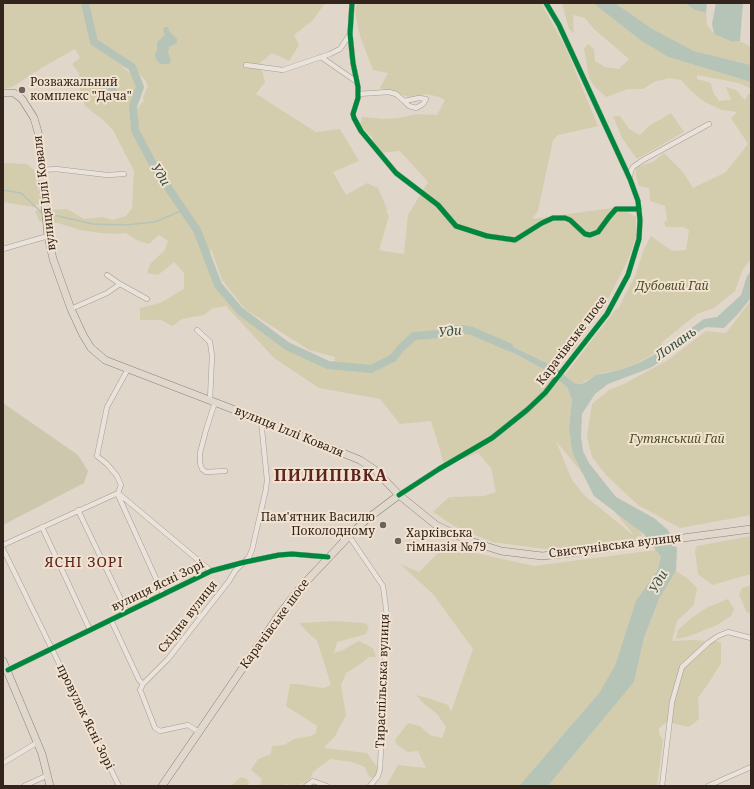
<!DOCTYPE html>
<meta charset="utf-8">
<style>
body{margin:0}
#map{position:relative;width:754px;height:789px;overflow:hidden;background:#e1d6ca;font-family:"Noto Serif",serif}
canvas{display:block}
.frame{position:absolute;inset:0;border:4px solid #33241d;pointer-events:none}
</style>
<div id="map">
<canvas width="754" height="789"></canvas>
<div class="frame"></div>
</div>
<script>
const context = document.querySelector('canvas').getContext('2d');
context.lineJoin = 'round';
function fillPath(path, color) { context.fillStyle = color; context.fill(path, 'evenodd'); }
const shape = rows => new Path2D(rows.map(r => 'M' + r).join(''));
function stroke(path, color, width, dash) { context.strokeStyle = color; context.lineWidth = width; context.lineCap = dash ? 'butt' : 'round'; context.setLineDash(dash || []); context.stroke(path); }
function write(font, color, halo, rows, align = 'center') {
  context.font = font + ' "Noto Serif",serif'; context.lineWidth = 4; context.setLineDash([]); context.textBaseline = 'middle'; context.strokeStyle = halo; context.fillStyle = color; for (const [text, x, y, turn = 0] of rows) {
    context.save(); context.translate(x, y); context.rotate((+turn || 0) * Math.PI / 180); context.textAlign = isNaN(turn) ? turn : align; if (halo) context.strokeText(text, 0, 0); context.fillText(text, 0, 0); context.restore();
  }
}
fillPath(shape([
 [3,3,325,3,313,20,294,35,299,45,289,61,272,53,260,63,265,82,256,94,316,132,340,129,359,161,333,172,346,195,367,183,378,188,387,209,386,211,389,216,379,250,404,254,408,215,428,182,400,151,378,153,372,137,360,125,362,117,383,119,398,118,417,114,437,115,445,100,439,97,427,94,411,97,396,94,380,88,388,73,373,70,360,36,355,12,357,3,541,3,565,46,598,126,558,135,553,140,538,211,532,219,619,207,634,216,636,216,636,238,628,260,606,303,575,348,554,368,478,332,479,330,448,323,444,334,463,332,482,337,545,370,567,387,572,400,569,427,572,453,643,535,636,537,637,539,606,542,553,550,492,542,454,526,433,512,449,497,457,501,451,497,484,496,496,492,491,468,478,453,444,466,440,450,431,421,400,424,380,399,319,388,274,358,226,306,213,308,204,315,182,319,172,326,161,320,140,320,140,308,160,303,184,289,184,273,174,262,158,275,147,273,150,264,165,250,168,241,159,235,149,244,138,241,126,233,114,234,100,233,80,230,58,223,39,221,35,211,42,209,51,210,67,209,84,219,103,217,112,220,126,216,132,208,134,171,113,130,103,120,85,106,80,92,79,73,72,64,80,58,75,49,43,67,12,87,3,89],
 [125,59,145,80,148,86,143,97,144,102,142,102,137,110,138,132,159,170,197,228,209,257,211,249,222,280,245,309,309,350,335,357,334,368,280,344,244,318,215,285,195,232,161,180,135,134,133,106,137,89,131,74,120,65,127,69],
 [372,365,388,365,353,370,337,368],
 [556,441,633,534,633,535,584,495,572,480],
 [562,3,593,3,640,40,668,57,751,82,751,89,739,83,697,75,697,79,711,83,713,92,719,101,731,100,726,87,736,90,745,100,748,94,751,94,751,259,743,269,735,291,714,308,697,314,661,343,664,347,642,361,620,370,601,373,580,384,574,383,565,375,616,309,618,309,635,276,644,249,651,236,672,251,686,250,689,230,683,227,666,227,664,223,667,219,665,206,650,201,649,188,639,186,636,176,636,167,653,162,664,153,683,172,693,188,726,172,748,144,731,118,737,112,722,110,705,102,691,91,681,80,669,78,654,82,643,89,628,89,606,97,595,87,589,78,584,48,588,44,594,49,595,61,605,67,619,69,629,59,594,29,585,18,573,15,574,33,569,29],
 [615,3,685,3,695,10,706,13,707,25,714,34,732,42,740,41,751,47,751,65,694,51,651,28],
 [671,113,684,132,637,159,622,138,613,116,620,116,629,129,640,135,649,126],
 [3,163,27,164,34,170,41,203,33,207,3,202],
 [751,300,751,515,680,528,638,505,606,475,592,457,587,437,592,404,609,390,624,384,668,360,706,331,726,333],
 [751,536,751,574,712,585,698,574,695,551,697,546],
 [444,547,480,554,534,566,656,550,661,557,656,573,617,667,599,693,519,786,386,786,398,765,426,768,418,751,408,752,397,745,395,740,408,723,420,726,430,735,442,738,446,727,437,714,424,704,416,695,428,698,448,705,451,712,473,649,433,594,400,564,419,572],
 [676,571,688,579,697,588,694,605,677,621,672,641,693,640,721,642,721,663,710,681,698,698,699,719,689,727,667,722,659,728,659,734,663,740,657,786,548,786,634,682,644,638,659,599],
 [751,585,751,612,747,613,739,594,742,588],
 [728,599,734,609,731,616,717,625,687,637,676,639,678,630,691,618,708,607],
 [336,621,364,623,369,626,366,634,337,642,334,653,343,650,359,641,373,648,376,657,369,657,362,663,346,673,341,685,346,715,335,736,324,748,367,753,377,767,377,774,373,778,369,777,365,767,352,762,330,759,313,772,311,778,306,782,296,786,286,784,280,786,260,786,262,779,251,770,258,759,271,754,272,746,284,745,294,739,311,736,316,733,317,726,286,706,290,684,297,684,323,688,331,685,317,640,311,636,299,623],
 [241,777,247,779,249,783,247,786,227,786,232,785]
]), '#d3cdad');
fillPath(shape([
 [3,403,78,455,88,471,84,483,3,525]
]), '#cdc7ad');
fillPath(shape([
 [593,3,615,3,651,28,694,51,751,65,751,82,668,57,640,40],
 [685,3,707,3,706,13,695,10],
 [716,3,743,3,740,41,732,42,714,34,712,24],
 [165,27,168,27,169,31,177,39,177,43,169,47,168,52,171,61,169,64,160,64,156,59,155,54,157,50,157,42,165,35,163,29],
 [113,80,118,95,118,102,112,102,108,95,107,81],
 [751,271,751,293,750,299,738,314,724,328,706,327,688,338,663,360,650,368,608,384,595,394,582,414,581,436,583,451,589,463,616,497,654,518,668,530,677,549,676,571,659,599,644,638,634,682,548,786,519,786,599,693,615,666,636,601,657,571,661,557,644,534,594,496,572,452,569,427,572,400,567,387,545,370,500,346,498,340,540,360,556,368,574,383,581,384,586,382,596,375,620,370,641,362,657,353,704,319,717,317,741,295,747,276]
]), '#b6c4b8');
stroke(shape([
 [3,190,21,193,42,213],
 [49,214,93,224,125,225,155,222,183,210]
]), '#b6c4b8', 1.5);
stroke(shape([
 [85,3,94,42,132,67,140,87,133,106,135,130,156,170,197,230,218,285,240,311,287,346,328,365,371,369,393,358,400,349,414,336,439,334,447,329,461,329,472,331,509,347]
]), '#b6c4b8', 8);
const street = shape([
 [352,3,350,34,353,63,358,87,358,98,353,114,354,118,361,131,396,173,438,205,456,226,487,236,515,240,542,223,553,218,565,218,570,220,585,234,590,235,598,232,609,217,616,209,639,209],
 [321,57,357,82],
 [246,65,283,70,330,54,340,49,350,34],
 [358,94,389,92,396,94,404,101,419,98,426,99,423,104,416,108,409,106,404,101],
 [42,170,56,169,107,175,124,174],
 [630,177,631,171,633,167,643,160,709,124],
 [3,249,48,236],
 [107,275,120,284],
 [71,309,107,293,120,284,147,299],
 [197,330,210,342,212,356,210,400],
 [215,402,206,430,200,453,200,463,202,469,206,472,225,471],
 [118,493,211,571],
 [118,495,163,594],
 [399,495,439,469,492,438,527,410,545,393,607,314,628,275,639,239,640,220,638,201,630,179,559,25,546,3],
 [78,510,127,612],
 [42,527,90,630],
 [349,536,383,586,387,616,380,769,378,776,370,786],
 [3,545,118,493,121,485,117,476,107,464,97,456,107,407,128,369],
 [3,549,119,786],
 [111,620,139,680,143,684,140,690,141,692,155,728,160,731,188,725,199,732],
 [8,670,211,571,245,562,279,555,292,554,328,557],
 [143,684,168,659,229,581,235,571,249,557,252,550,266,489,267,480,261,420],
 [3,763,38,742],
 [24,786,48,775],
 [306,786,313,781,327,786],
 [662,786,672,702,682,667,708,643,718,636,728,632,751,638],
 [708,786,751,767]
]);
const primary = shape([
 [3,93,14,93,22,99,34,118,38,132,48,236,53,259,71,309,83,335,91,348,105,360,261,420,360,460,375,470,399,495,436,525,467,540,501,551,542,556,562,554,751,529],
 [3,661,42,754,50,786],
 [162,786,279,615,301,587,349,536,367,519,399,495]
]);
stroke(street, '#a69c94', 5.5);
stroke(primary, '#8b827a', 8);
stroke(street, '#eae3db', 4.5);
stroke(primary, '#e1d8cd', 7);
stroke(shape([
 [352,3,350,34,353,63,358,87,358,98,353,114,354,118,361,131,396,173,438,205,456,226,487,236,515,240,542,223,553,218,565,218,570,220,585,234,590,235,598,232,609,217,616,209,639,209],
 [399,495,439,469,492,438,527,410,545,393,607,314,628,275,639,239,640,220,638,201,630,179,559,25,546,3],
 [8,670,211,571,245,562,279,555,292,554,328,557]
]), '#00873e', 5);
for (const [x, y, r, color] of [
 [22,90,4,"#70625a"],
 [383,525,4,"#70625a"],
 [398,541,4,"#70625a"]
]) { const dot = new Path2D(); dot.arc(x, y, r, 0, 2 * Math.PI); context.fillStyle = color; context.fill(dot); stroke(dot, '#f2e3d0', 1.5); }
write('12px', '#33241d', '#f2e3d0', [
 ["Розважальний",30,83],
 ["комплекс \"Дача\"",30,97],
 ["Пам'ятник Василю",375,518,"right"],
 ["Поколодному",375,532,"right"],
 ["Харківська",406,534],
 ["гімназія №79",406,548]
], 'left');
write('12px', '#33241d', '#f2e3d0', [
 ["вулиця Іллі Коваля",45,193,-97],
 ["Карачівське шосе",572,341,-53],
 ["вулиця Іллі Коваля",289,432,22],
 ["Свистунівська вулиця",615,546,-7],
 ["вулиця Ясні Зорі",158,586,-26],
 ["Східна вулиця",188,617,-52],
 ["Карачівське шосе",275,624,-54],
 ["Тираспільська вулиця",383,681,-88],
 ["провулок Ясні Зорі",85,717,64]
]);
write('italic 12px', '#4a4e25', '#f2e3d0', [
 ["Дубовий Гай",672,287],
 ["Гутянський Гай",677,440]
]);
write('italic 13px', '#2d514a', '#f2e3d0', [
 ["Уди",160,175,58],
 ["Уди",450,332,-5],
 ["Лопань",676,344,-35],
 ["Уди",659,582,-61]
]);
context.letterSpacing = '1px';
write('14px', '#5c2320', '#f2e3d0', [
 ["ЯСНІ ЗОРІ",84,563]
]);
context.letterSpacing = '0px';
context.letterSpacing = '1px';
write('bold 16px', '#5c2320', '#f2e3d0', [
 ["ПИЛИПІВКА",331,476]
]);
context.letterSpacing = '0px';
</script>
